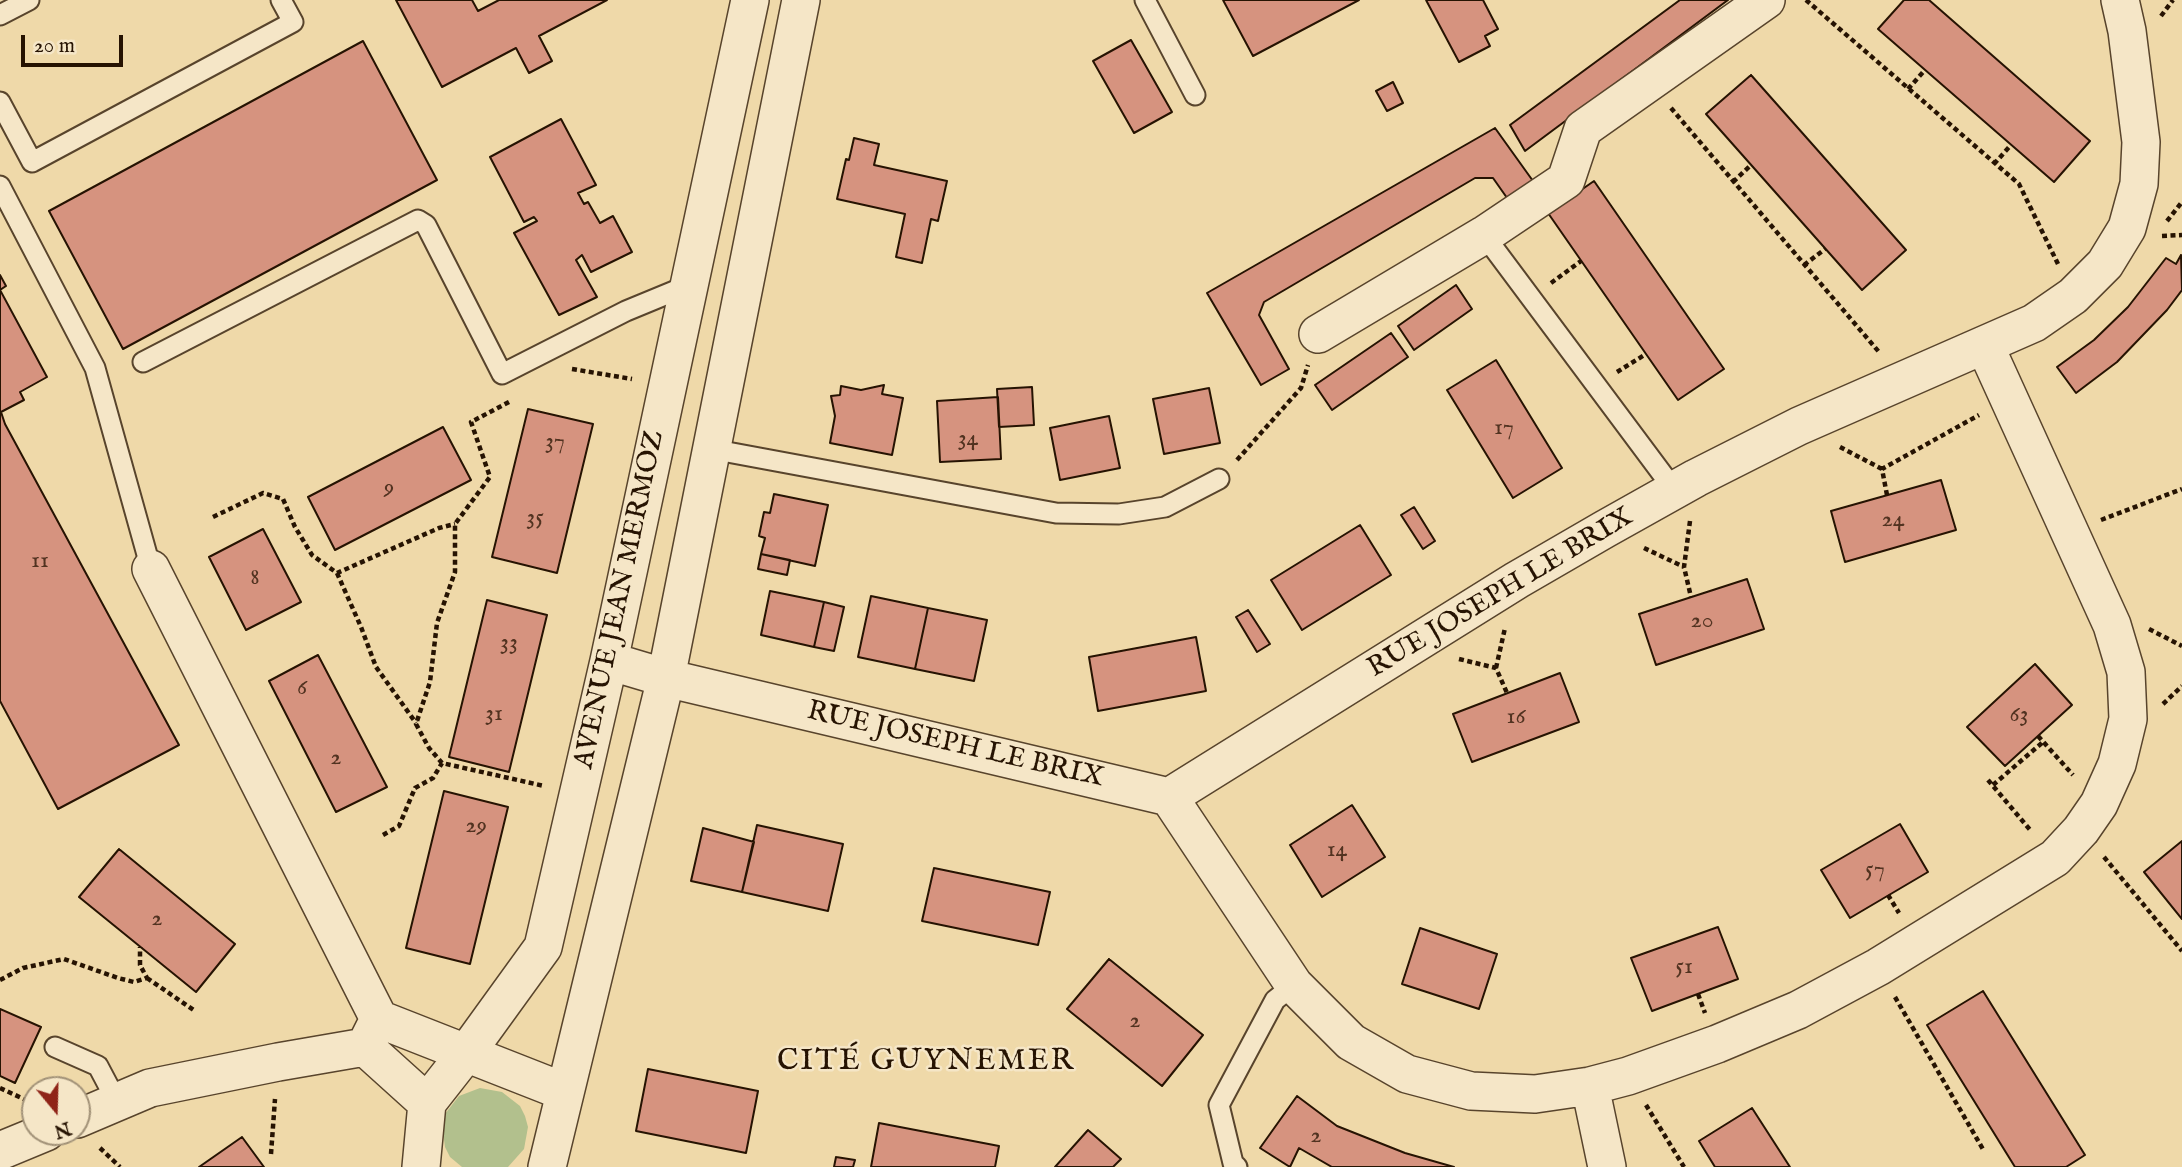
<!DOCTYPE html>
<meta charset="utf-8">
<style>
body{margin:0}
#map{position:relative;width:2182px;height:1167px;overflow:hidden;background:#efd9a9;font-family:"IM FELL English",serif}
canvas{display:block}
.north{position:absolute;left:21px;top:1076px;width:70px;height:70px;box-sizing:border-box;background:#f5e6c7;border:2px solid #a29278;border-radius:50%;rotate:161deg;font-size:19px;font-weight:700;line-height:28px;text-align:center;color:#261302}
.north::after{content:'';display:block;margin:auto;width:24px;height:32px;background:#8f2418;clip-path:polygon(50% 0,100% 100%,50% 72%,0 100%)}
.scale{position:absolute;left:21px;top:35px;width:102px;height:32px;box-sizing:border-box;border:4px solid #261302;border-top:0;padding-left:9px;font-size:21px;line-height:24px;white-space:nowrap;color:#261302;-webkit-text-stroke:5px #f5e6c7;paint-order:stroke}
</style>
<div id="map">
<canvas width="2182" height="1167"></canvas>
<div class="north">N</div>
<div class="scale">20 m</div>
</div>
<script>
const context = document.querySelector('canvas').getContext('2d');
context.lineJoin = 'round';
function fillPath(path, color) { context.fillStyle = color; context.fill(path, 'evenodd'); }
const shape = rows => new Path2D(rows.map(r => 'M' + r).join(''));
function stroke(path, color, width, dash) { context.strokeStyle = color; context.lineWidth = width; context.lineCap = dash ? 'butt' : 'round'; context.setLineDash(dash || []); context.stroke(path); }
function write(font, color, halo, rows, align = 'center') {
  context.font = font + ' "IM FELL English",serif'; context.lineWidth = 5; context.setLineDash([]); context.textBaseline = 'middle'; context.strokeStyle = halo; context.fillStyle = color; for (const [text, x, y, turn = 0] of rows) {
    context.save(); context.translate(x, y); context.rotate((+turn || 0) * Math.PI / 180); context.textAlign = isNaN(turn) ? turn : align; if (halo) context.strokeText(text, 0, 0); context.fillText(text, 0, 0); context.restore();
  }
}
fillPath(shape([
 [480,1088,502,1092,520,1106,525,1116,528,1127,524,1149,508,1167,462,1167,450,1157,445,1147,442,1124,445,1114,459,1096]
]), '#b2c08d');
const building = shape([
 [396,0,472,0,478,11,499,0,607,0,539,36,552,61,529,73,516,48,442,87,396,0],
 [1223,0,1359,0,1253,56,1223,0],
 [1426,0,1483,0,1498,29,1485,36,1490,46,1459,62,1426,0],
 [1680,0,1728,0,1525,151,1510,125,1680,0],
 [1904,0,1929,0,2090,141,2054,182,1878,29,1904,0],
 [1131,40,1172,112,1134,133,1093,61,1131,40],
 [363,41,437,180,123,349,49,211,363,41],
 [1751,75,1906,250,1862,290,1706,114,1751,75],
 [1393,82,1403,103,1387,111,1376,91,1393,82],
 [561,119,596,185,578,193,584,204,588,202,600,223,613,216,632,252,591,272,582,255,576,260,597,297,559,315,514,233,537,221,534,217,524,222,490,157,561,119],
 [1495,128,1538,188,1512,205,1493,178,1475,178,1264,302,1259,315,1289,369,1261,385,1207,293,1495,128],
 [854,138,879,144,874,165,947,181,938,221,931,219,922,263,896,257,905,214,837,199,846,159,849,160,854,138],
 [1594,181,1724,369,1678,400,1548,213,1594,181],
 [2181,255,2182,290,2167,310,2117,362,2076,393,2057,367,2094,340,2128,307,2166,258,2176,264,2181,255],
 [0,275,6,286,0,290,47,377,20,392,24,400,1,412,5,424,179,745,58,809,0,701,0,275],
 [1456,285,1472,309,1414,350,1398,326,1456,285],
 [1391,333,1408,357,1332,410,1315,385,1391,333],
 [1496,360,1562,468,1513,498,1447,390,1496,360],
 [884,385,882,394,903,398,892,455,830,443,835,416,831,396,840,395,841,386,861,390,884,385],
 [1032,387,1034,425,999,427,997,389,1032,387],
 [1209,388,1220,443,1164,454,1153,399,1209,388],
 [998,397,1001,459,940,462,937,401,998,397],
 [528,409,593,424,557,573,492,557,528,409],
 [1109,416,1120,468,1060,480,1050,428,1109,416],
 [443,427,471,480,335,550,308,497,443,427],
 [1941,480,1956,530,1845,562,1831,511,1941,480],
 [774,494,828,505,815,566,761,554,765,538,759,536,764,512,770,513,774,494],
 [1414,507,1435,541,1423,549,1401,515,1414,507],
 [1360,525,1391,575,1302,630,1271,580,1360,525],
 [263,529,301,602,246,630,209,557,263,529],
 [761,554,790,560,787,575,758,569,761,554],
 [1747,579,1764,629,1656,665,1639,614,1747,579],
 [770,591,824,602,814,647,761,635,770,591],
 [871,596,928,608,915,669,858,657,871,596],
 [487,600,547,615,509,772,449,757,487,600],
 [824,602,844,607,834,651,814,647,824,602],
 [928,608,987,620,974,681,915,669,928,608],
 [1248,610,1270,644,1257,652,1236,617,1248,610],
 [1196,637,1206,691,1098,711,1089,657,1196,637],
 [318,655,387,787,336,812,269,681,318,655],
 [2035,664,2072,705,2005,766,1967,727,2035,664],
 [1560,673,1579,722,1472,762,1453,714,1560,673],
 [444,791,508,807,470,964,406,948,444,791],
 [1352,805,1385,857,1322,897,1290,845,1352,805],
 [1900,824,1928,872,1850,918,1821,870,1900,824],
 [757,825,843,844,828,911,742,892,757,825],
 [703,828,754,842,742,892,691,881,703,828],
 [2182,841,2182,919,2144,872,2182,841],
 [119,849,235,944,196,992,79,897,119,849],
 [934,868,1050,892,1038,945,922,921,934,868],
 [1718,927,1738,979,1652,1011,1631,958,1718,927],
 [1420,928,1497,954,1479,1009,1402,984,1420,928],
 [1109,959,1203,1035,1162,1086,1067,1009,1109,959],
 [1983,991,2085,1155,2066,1167,2015,1167,1927,1025,1983,991],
 [0,1009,41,1027,15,1083,0,1076,0,1009],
 [648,1069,758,1091,746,1153,636,1131,648,1069],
 [1297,1096,1337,1126,1405,1153,1454,1167,1332,1167,1299,1148,1290,1167,1260,1148,1297,1096],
 [1752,1108,1790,1167,1715,1167,1699,1141,1752,1108],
 [879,1123,999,1146,995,1167,871,1167,879,1123],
 [1088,1130,1121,1159,1113,1167,1055,1167,1088,1130],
 [242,1137,264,1167,199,1167,242,1137],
 [836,1157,855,1160,853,1167,834,1167,836,1157]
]);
fillPath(building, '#d6937f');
stroke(building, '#261302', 2);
const lane = shape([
 [1145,0,1195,95],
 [0,15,29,0],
 [0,102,32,162,293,22,281,0],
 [0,186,95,368,151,569],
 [1484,235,1675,491],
 [143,362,418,220,426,225,502,374,626,311,689,285],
 [711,449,1056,513,1119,514,1165,507,1219,479],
 [55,1047,98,1066,117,1102],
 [1237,1167,1233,1163,1219,1105,1275,1000,1294,985]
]);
const street = shape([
 [1318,334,1484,235,1566,180,1583,129,1766,0],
 [151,569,379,1019,565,1092],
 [609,661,666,678,1169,797,1517,580,1605,529,1696,478,1799,426,2034,323,2073,296,2105,264,2127,228,2139,184,2141,142,2127,31,2120,0],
 [1169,797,1294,985,1351,1042,1407,1074,1471,1091,1535,1094,1590,1086,1628,1076,1717,1044,1798,1010,1878,967,2055,858,2081,830,2099,804,2117,764,2128,719,2126,672,2112,625,1985,346],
 [365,1047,427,1103],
 [1590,1086,1607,1167],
 [77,1119,150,1088,278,1062,365,1047,379,1019],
 [0,1151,46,1132],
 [421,1167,427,1103,467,1052,543,947,609,661,750,0],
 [547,1167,666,678,801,0]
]);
stroke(lane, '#58442c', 23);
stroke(street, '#58442c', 40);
stroke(shape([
 [1806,0,2019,184,2058,264],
 [2161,16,2173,0],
 [1908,89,1925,70],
 [1671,108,1879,352],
 [1994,164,2011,145],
 [1733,182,1751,165],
 [2167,221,2182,202],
 [2162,236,2182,235],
 [1804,265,1825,249],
 [1551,283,1581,261],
 [572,369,632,379],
 [1617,372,1646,354],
 [509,402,471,422,490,477,455,524,455,572,437,623,430,682,416,724,429,748,442,763,544,786],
 [1840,447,1882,469],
 [1237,460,1301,388,1308,365],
 [1887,495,1882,469,1979,415],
 [213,517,263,493,283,499,295,527,312,555,337,573,439,528,455,524],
 [2101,520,2182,489],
 [1690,521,1684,567,1691,597],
 [1644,548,1684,567],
 [337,573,361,627,376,667,416,723],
 [2149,629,2182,646],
 [1459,659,1496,668,1507,693],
 [1496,668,1505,628],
 [2163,704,2182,686],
 [2038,736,2073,775],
 [1988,780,2031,831],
 [1993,785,2043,742],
 [383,835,399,826,415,788,433,778,442,763],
 [2104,857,2182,951],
 [1888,895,1899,913],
 [147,978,195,1011],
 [0,980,23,968,64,959,118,978,134,982,147,978,140,965,140,947],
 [1698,994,1705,1013],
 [1895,997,1984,1151],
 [0,1088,28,1101],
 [1646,1105,1684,1167],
 [100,1148,120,1167],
 [271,1154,275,1099]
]), '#261302', 4.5, [5, 3.5]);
stroke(lane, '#f5e6c7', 19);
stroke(street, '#f5e6c7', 37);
write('24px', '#523321', null, [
 ["17",1504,429],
 ["34",968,440],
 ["37",555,443],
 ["9",389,489],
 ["35",535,519],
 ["24",1893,521],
 ["11",40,562],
 ["8",255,579],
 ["20",1702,622],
 ["33",509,644],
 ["6",302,689],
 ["31",494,715],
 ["63",2019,716],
 ["16",1516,718],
 ["2",336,759],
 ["29",476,827],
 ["14",1337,851],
 ["57",1875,871],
 ["2",157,920],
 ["51",1684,968],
 ["2",1135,1022],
 ["2",1316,1137]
]);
write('28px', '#261302', '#f5e6c7', [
 ["RUE JOSEPH LE BRIX",1501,594,-31],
 ["AVENUE JEAN MERMOZ",621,600,-78],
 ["RUE JOSEPH LE BRIX",955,746,13]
]);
context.letterSpacing = '2px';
write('30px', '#261302', '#f5e6c7', [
 ["CITÉ GUYNEMER",926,1063]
]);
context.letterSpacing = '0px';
</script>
